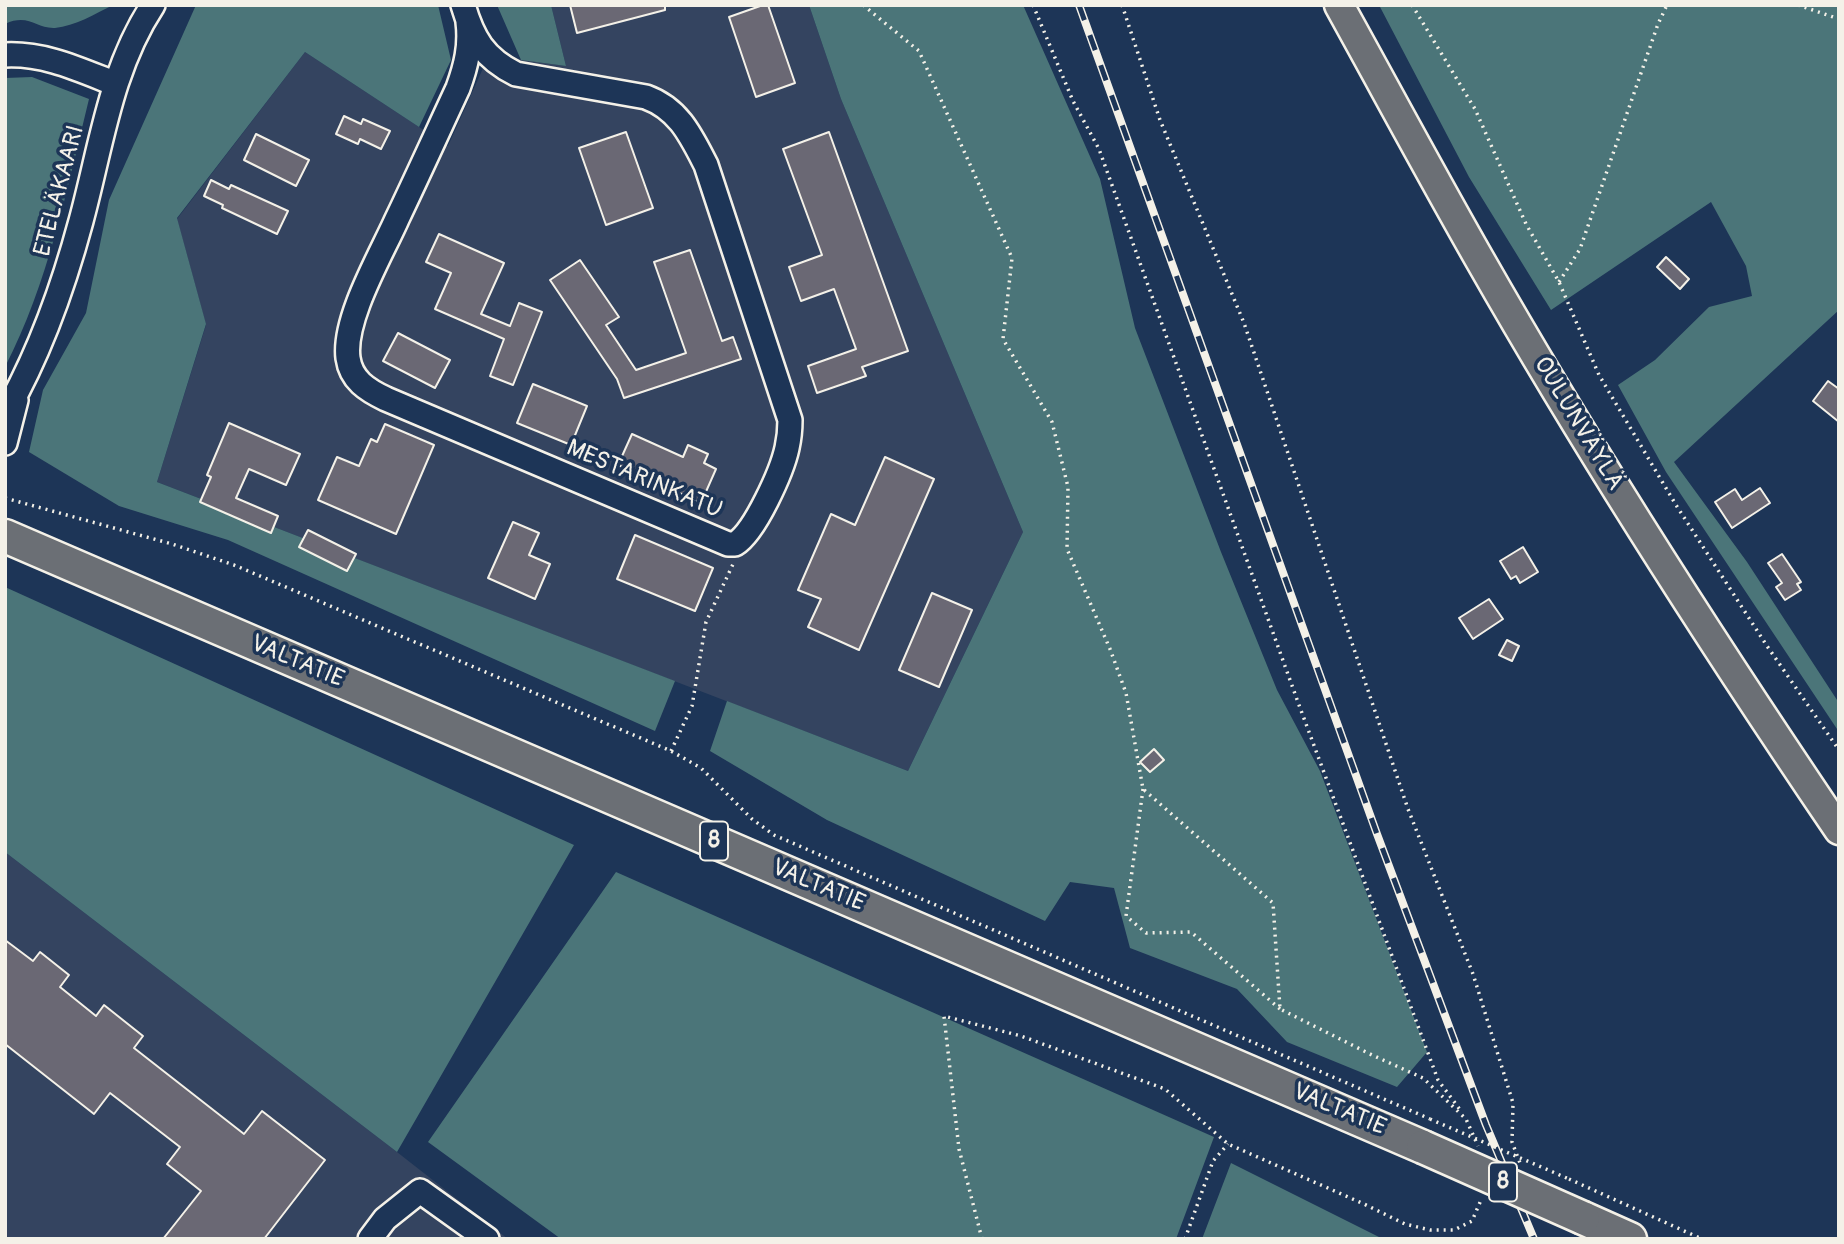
<!DOCTYPE html>
<meta charset="utf-8">
<style>
body{margin:0}
#map{position:relative;width:1844px;height:1244px;overflow:hidden;background:#1d3557;font-family:Pangolin,sans-serif}
canvas{display:block}
.frame{position:absolute;inset:0;border:7px solid #f4f1e8;pointer-events:none}
</style>
<div id="map">
<canvas width="1844" height="1244"></canvas>
<div class="frame"></div>
</div>
<script>
const g = document.querySelector('canvas').getContext('2d');
g.lineJoin = 'round';
function fill(path, color) {
  g.fillStyle = color;
  g.fill(path, 'evenodd');
}
function strokePath(path, color, width, dash) {
  g.strokeStyle = color;
  g.lineWidth = width;
  g.lineCap = dash ? 'butt' : 'round';
  g.setLineDash(dash || []);
  g.stroke(path);
}
function write(font, color, halo, rows, align = 'center') {
  g.font = font + ' Pangolin,sans-serif';
  g.lineWidth = 7;
  g.setLineDash([]);
  g.textBaseline = 'middle';
  g.strokeStyle = halo;
  g.fillStyle = color;
  for (const [text, x, y, turn = 0] of rows) {
    g.save();
    g.translate(x, y);
    g.rotate((+turn || 0) * Math.PI / 180);
    g.textAlign = isNaN(turn) ? turn : align;
    if (halo) g.strokeText(text, 0, 0);
    g.fillText(text, 0, 0);
    g.restore();
  }
}
fill(new Path2D(`
 M551 5H809L841 99 1023 532 908 771 157 482 206 325 177 219 305 52 448 146 489 55 566 66Z
 M5 852 397 1152 508 1239H5Z`), '#344460');
fill(new Path2D(`
 M5 5H113C95 14 75 26 55 28 36 29 29 13 5 24Z
 M196 5H438L451 60 419 127 305 52 177 218 206 324 157 482 675 681 655 731 228 540 119 506 29 452 43 390 86 313 109 200Z
 M497 5H551L566 66 521 60Z
 M809 5H1023L1100 179 1135 328 1221 552 1277 690 1320 771 1427 1052 1397 1087 1287 1042 1237 989 1130 948 1114 888 1070 882 1045 921 827 820 710 751 727 701 908 771 1023 532 841 99Z
 M1379 5H1839V310L1674 462 1747 562 1839 703V732L1666 472 1618 385 1655 360 1709 307 1752 296 1746 266 1711 202 1551 310 1469 177Z
 M32 77 89 99C67 189 48 284 5 367V78Z
 M5 587 574 845 397 1152 5 852Z
 M616 872 1214 1137 1176 1239H561L428 1142Z
 M1231 1163 1383 1239H1202Z`), '#4b7579');
const building = new Path2D(`
 M570 5H665V10L577 33Z
 M763 5H768L795 83 756 97 729 17Z
 M344 116 361 124 363 119 390 131 381 149 360 139 358 144 336 134Z
 M626 132 653 208 606 225 579 148Z
 M829 132 908 351 862 367 866 376 817 393 808 366 856 349 834 289 801 301 789 267 822 255 783 149Z
 M256 134 309 160 296 186 244 160Z
 M211 180 229 189 231 185 288 211 277 234 222 208 223 205 204 196Z
 M439 234 504 263 481 314 510 326 519 303 542 312 513 385 490 376 504 339 435 309 451 273 426 262Z
 M690 250 722 341 733 337 741 359 624 398 617 379 550 280 580 260 619 317 606 325 636 370 686 353 654 262Z
 M1666 257 1689 279 1680 289 1657 267Z
 M398 333 450 360 435 388 383 361Z
 M1828 381 1839 389V422L1813 401Z
 M533 384 587 406 571 445 517 423Z
 M229 423 300 454 286 485 249 469 236 498 278 516 271 533 200 502 211 477 207 475Z
 M385 424 434 445 396 534 318 500 337 457 359 466 371 439 377 442Z
 M632 434 683 457 688 445 708 454 704 463 716 469 701 503 618 465Z
 M885 457 934 479 859 650 808 627 821 599 798 590 831 514 855 525Z
 M1760 488 1770 503 1732 528 1715 502 1735 489 1742 500Z
 M513 522 539 533 529 555 550 564 535 599 488 578Z
 M308 530 356 554 347 571 299 547Z
 M635 535 713 568 695 611 617 579Z
 M1523 547 1538 572 1520 583 1516 576 1511 579 1500 561Z
 M1782 554 1801 582 1797 584 1801 590 1785 600 1776 587 1782 583 1768 563Z
 M932 593 972 610 939 687 899 670Z
 M1489 599 1503 619 1473 639 1459 618Z
 M1507 640 1519 646 1512 661 1499 655Z
 M1154 749 1164 760 1150 772 1140 762Z
 M5 940 33 961 40 952 69 975 60 987 96 1016 104 1005 143 1036 134 1048 244 1134 262 1111 325 1160 264 1239H163L201 1191 167 1164 180 1147 110 1093 94 1114 5 1044Z`);
fill(building, '#6a6874');
strokePath(building, '#f4f1e8', 2);
const minor = new Path2D(`
 M463 5C473 39 484 58 516 74L646 97C679 109 691 136 706 165L790 420C790 429 789 439 787 448 782 471 755 532 735 544H728L386 399C367 390 351 380 348 358 343 319 381 255 397 219 418 175 438 131 458 88 466 66 471 46 468 22
 M5 55C45 53 80 70 116 84
 M5 414C40 353 63 288 81 221 101 148 110 70 153 5
 M5 443 16 400
 M370 1239 385 1219 420 1191 487 1239`);
const major = new Path2D(`
 M1339 5C1386 90 1432 176 1480 260 1591 455 1713 644 1839 830`);
const highway = new Path2D(`
 M5 536 1423 1147
 M1583 1218 1630 1239`);
strokePath(minor, '#f4f1e8', 28);
strokePath(major, '#f4f1e8', 33);
strokePath(highway, '#f4f1e8', 37);
strokePath(new Path2D(`
 M863 5 919 51 1012 258 1003 339 1052 422 1068 487 1067 549 1110 649 1126 693 1143 789 1273 903 1280 1009 1372 1055 1423 1078 1466 1119 1478 1146
 M1033 5 1073 101 1099 149 1299 705 1438 1080 1461 1111
 M1122 5 1160 120 1244 323 1408 809 1473 974 1513 1103 1512 1142 1520 1163
 M1412 5 1475 109 1526 224 1559 282 1599 375 1676 505 1767 646 1839 750
 M1798 5 1839 19
 M1559 282 1580 249 1658 24 1667 5
 M5 498 172 544 234 565 671 751 701 768 752 819 774 835 1430 1119
 M671 751 692 706 706 622 734 562
 M1143 789 1126 916 1146 933 1191 932 1280 1009
 M1569 1179 1702 1239
 M982 1239 959 1149 944 1016 1021 1036 1165 1089 1228 1144 1364 1204 1405 1224 1430 1230H1454L1472 1221 1481 1200
 M1185 1239 1213 1161 1228 1144`), '#f4f1e8', 3.5, [2, 5]);
strokePath(minor, '#1d3557', 23);
strokePath(major, '#6b6f75', 28);
strokePath(highway, '#6b6f75', 32);
const rail = new Path2D(`
 M1079 5 1377 834 1486 1125 1534 1239`);
strokePath(rail, '#f4f1e8', 8);
strokePath(rail, '#1d3557', 5, [16]);
const highwayBridge = new Path2D(`
 M1423 1147 1583 1218`);
strokePath(highwayBridge, '#f4f1e8', 37, []);
strokePath(new Path2D(`
 M1430 1119 1569 1179`), '#f4f1e8', 3.5, [2, 5]);
strokePath(highwayBridge, '#6b6f75', 32);
for (const [x, y, w] of [
 [714,841,28],
 [1503,1182,28]
]) {
  const box = new Path2D();
  box.roundRect(x - w / 2, y - 19.5, w, 39, 5);
  g.fillStyle = '#1d3557';
  g.fill(box);
  strokePath(box, '#f4f1e8', 2);
}
write('bold 23px', '#f4f1e8', null, [
 ["8",714,841],
 ["8",1503,1182]
]);
write('24px', '#f4f1e8', '#1d3557', [
 ["ETELÄKAARI",60,191,-75],
 ["OULUNVÄYLÄ",1578,424,59],
 ["MESTARINKATU",644,480,23],
 ["VALTATIE",297,662,23],
 ["VALTATIE",818,886,23],
 ["VALTATIE",1339,1110,23]
]);
</script>
